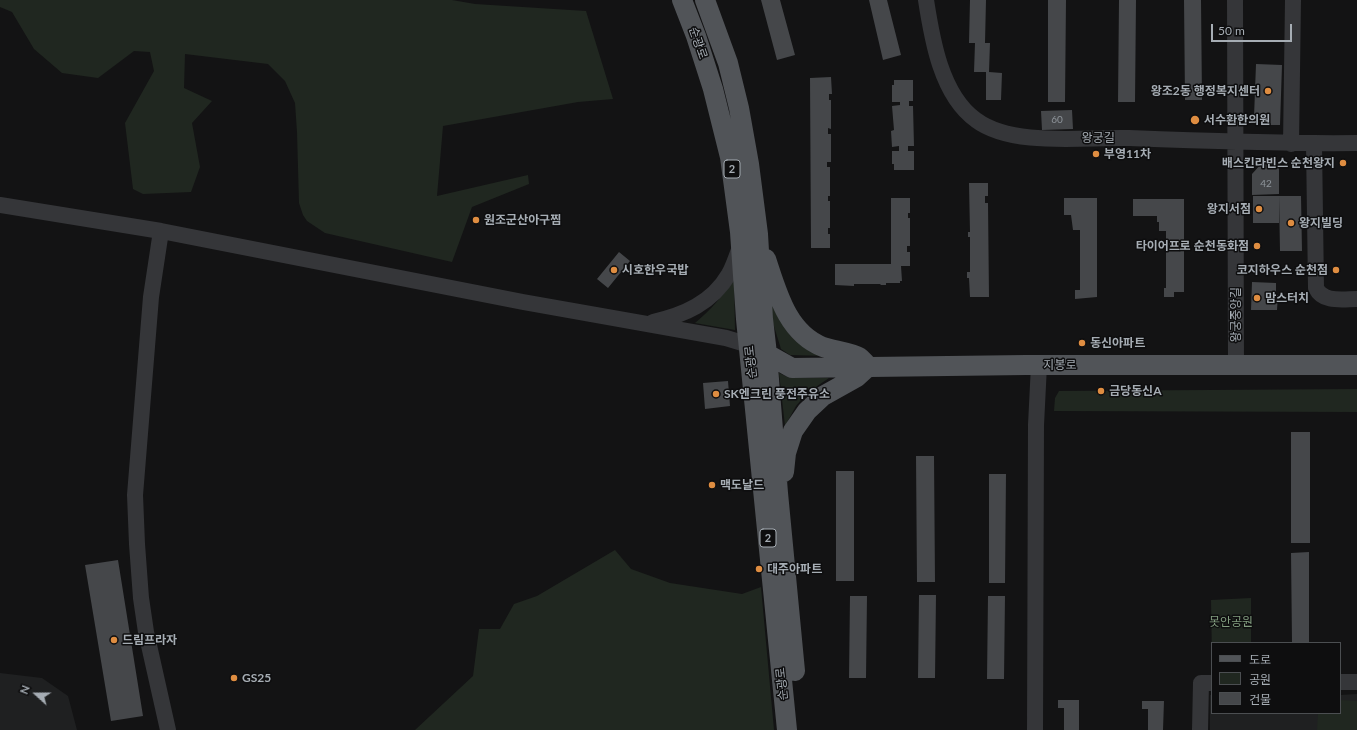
<!DOCTYPE html>
<meta charset="utf-8">
<style>
body{margin:0}
#map{position:relative;width:1357px;height:730px;overflow:hidden;background:#131314;font-family:Lato,"Noto Sans KR",sans-serif}
canvas{display:block}
.legend{position:absolute;left:1211px;top:642px;width:130px;height:72px;box-sizing:border-box;background:#0e0e0f;border:1px solid #4b4e51;margin:0;padding:5px 7px;list-style:none;font-size:12px;color:#a6adb4}
.legend li{display:flex;align-items:center;gap:8px;height:20px}
.legend b{width:20px;border:1px solid #4b4e51}
.north{position:absolute;left:16px;top:674px;width:40px;height:40px;-webkit-text-stroke:3px #0e0e0f;paint-order:stroke;rotate:291deg;font-size:11px;font-weight:700;line-height:16px;text-align:center;color:#a6adb4}
.north::after{content:'';display:block;margin:auto;width:14px;height:18px;background:#a6adb4;clip-path:polygon(50% 0,100% 100%,50% 72%,0 100%)}
.scale{position:absolute;left:1211px;top:24px;width:81px;height:18px;box-sizing:border-box;border:2px solid #a6adb4;border-top:0;padding-left:5px;font-size:12px;line-height:14px;white-space:nowrap;color:#a6adb4;-webkit-text-stroke:3px #0e0e0f;paint-order:stroke}
</style>
<div id="map">
<canvas width="1357" height="730"></canvas>
<ul class="legend">
<li><b style="height:5px;background:#515458"></b>도로</li>
<li><b style="height:11px;background:#202720"></b>공원</li>
<li><b style="height:11px;background:#45474a"></b>건물</li>
</ul>
<div class="north">N</div>
<div class="scale">50 m</div>
</div>
<script>
const g = document.querySelector('canvas').getContext('2d');
g.lineJoin = 'round';
function fill(path, color) {
  g.fillStyle = color;
  g.fill(path, 'evenodd');
}
function strokePath(path, color, width, dash) {
  g.strokeStyle = color;
  g.lineWidth = width;
  g.lineCap = dash ? 'butt' : 'round';
  g.setLineDash(dash || []);
  g.stroke(path);
}
function write(font, color, halo, rows, align = 'center') {
  g.font = font + ' Lato,"Noto Sans KR",sans-serif';
  g.lineWidth = 3;
  g.setLineDash([]);
  g.textBaseline = 'middle';
  g.strokeStyle = halo;
  g.fillStyle = color;
  for (const [text, x, y, turn = 0] of rows) {
    g.save();
    g.translate(x, y);
    g.rotate((+turn || 0) * Math.PI / 180);
    g.textAlign = isNaN(turn) ? turn : align;
    if (halo) g.strokeText(text, 0, 0);
    g.fillText(text, 0, 0);
    g.restore();
  }
}
fill(new Path2D(`
 M0 673 42 678 68 696 77 730H0Z
 M1357 694V730H1210V695H1212V713H1340V695Z`), '#1f2021');
fill(new Path2D(`
 M0 0H452L475 4 586 11 613 99 578 102 443 126 437 196 528 175 529 184 472 207 452 262 325 233 307 221 303 215 299 203 297 132 295 103 285 81 268 64 185 54 184 88 212 101 192 123 200 167 191 192 143 194 133 189 125 123 154 71 150 52 134 51 98 78 62 73 34 49 12 12 0 7Z
 M734 280 735 330 695 323C711 310 722 296 734 280Z
 M771 300 780 320 791 336 828 356 790 355 781 349 773 323Z
 M779 373 790 378H829L807 393 796 406 785 426Z
 M1357 389V412L1054 411 1055 398 1059 391Z
 M615 550 631 569 670 583 742 594 761 587 774 730H415L473 676 479 629H500L514 604 537 596Z
 M1251 598V643H1212V660L1211 600Z
 M1340 700 1357 701V730H1317L1318 713H1340Z`), '#202720');
fill(new Path2D(`
 M761 0H780L795 55 777 60Z
 M869 0H887L901 55 883 60Z
 M970 0H986L985 43H990L989 72 1002 73 1001 100H986V72H974L975 43H969Z
 M1048 0H1066L1065 102H1048Z
 M1119 0H1136L1135 102H1118Z
 M1184 0H1201L1202 100H1185Z
 M1256 64 1282 65 1280 125H1260V117H1254Z
 M831 77 832 94H829V100H831V129L828 128V134H831V162H827V167H830V196H828V201H830V228H828V234H830V248H811L810 78Z
 M894 80H913V101H909V106H913L914 146H908V151H914V170H894V164H892V151H899V146L892 147 891 131 894 130 892 106 900 105V102H892V85H894Z
 M1072 110 1073 129 1042 130 1041 111Z
 M1261 164H1279V194L1252 195V174Z
 M969 183H988V196H985V203H988L989 297H970L969 278H967V272H970V237H968V232H970Z
 M1253 196H1279V223H1253Z
 M1279 196H1301L1302 251H1280Z
 M891 198H910V213H908V218H910V246H907V252H910V266H901L902 281H900V283H886V285H880L881 284H854V286L835 285V264H891Z
 M1064 198H1097V297L1075 299V290H1080V230H1073L1071 215H1064Z
 M1133 199H1184V292H1174V297H1164V288H1166V231H1159V222H1157V216H1133Z
 M619 252 630 261 608 288 597 279Z
 M1252 282 1276 283V295H1278L1277 310H1251Z
 M728 381 730 406 705 409 703 383Z
 M1291 432H1310V543H1291Z
 M916 456H934L935 582H917Z
 M836 471H854V581H836Z
 M989 474H1006L1005 583H989Z
 M1309 552V643H1292L1291 553Z
 M118 560 143 716 111 721 85 565Z
 M919 595H936L935 678H918Z
 M850 596H867L866 678H849Z
 M988 596H1005L1004 679H987Z
 M1058 700H1079V730H1064V708H1058Z
 M1142 701H1164L1163 730H1148V709H1142Z`), '#45474a');
strokePath(new Path2D(`
 M926 0C932 39 941 95 976 120 1012 147 1083 137 1127 138 1204 141 1280 144 1357 143
 M1235 0 1236 365
 M1291 144 1293 0
 M1314 144 1316 288C1323 303 1343 299 1357 299
 M0 205 161 231 523 302 726 338 749 345 759 349
 M161 231 151 297 135 495 137 544 141 598 146 632 168 730
 M653 322C684 315 712 303 729 274 734 265 737 254 741 245
 M1340 682H1357
 M1035 730 1036 425 1039 365
 M1200 730 1201 683H1212`), '#353639', 16);
strokePath(new Path2D(`
 M682 0 696 36 713 89 730 157 740 232 746 319 787 730
 M705 0 728 63 739 108 749 164 758 234 763 319 767 354 778 493 795 671
 M766 259C777 292 787 333 823 347 832 350 853 353 859 357 862 359 864 362 866 364
 M767 354 792 368 1026 365H1357
 M784 472 786 453 793 431 807 411 823 396 857 377 869 366`), '#515458', 20);
for (const [x, y, r, color] of [
 [1268,91,4,"#df8d41"],
 [1195,120,5,"#df8d41"],
 [1096,154,4,"#df8d41"],
 [1343,163,4,"#df8d41"],
 [1259,209,4,"#df8d41"],
 [476,220,4,"#df8d41"],
 [1291,223,4,"#df8d41"],
 [1257,246,4,"#df8d41"],
 [614,270,4,"#df8d41"],
 [1336,270,4,"#df8d41"],
 [1257,298,4,"#df8d41"],
 [1082,343,4,"#df8d41"],
 [1101,391,4,"#df8d41"],
 [716,394,4,"#df8d41"],
 [712,485,4,"#df8d41"],
 [759,569,4,"#df8d41"],
 [114,640,4,"#df8d41"],
 [234,678,4,"#df8d41"]
]) {
  const dot = new Path2D();
  dot.arc(x, y, r, 0, 2 * Math.PI);
  g.fillStyle = color;
  g.fill(dot);
  strokePath(dot, '#0e0e0f', 1.5);
}
write('10px', '#8e949a', null, [
 ["60",1057,120],
 ["42",1266,184]
]);
for (const [x, y, w] of [
 [732,169,16],
 [768,538,16]
]) {
  const box = new Path2D();
  box.roundRect(x - w / 2, y - 9, w, 18, 3);
  g.fillStyle = '#0e0e0f';
  g.fill(box);
  strokePath(box, '#a6adb4', 1);
}
write('bold 11px', '#a6adb4', null, [
 ["2",732,169],
 ["2",768,538]
]);
write('12px', '#a6adb4', '#0e0e0f', [
 ["순광로",698,43,71],
 ["왕궁길",1098,138],
 ["왕궁중앙길",1236,315,-90],
 ["순광로",751,362,-96],
 ["지봉로",1060,365],
 ["순광로",782,684,-96]
]);
write('bold 12px', '#a6adb4', '#0e0e0f', [
 ["왕조2동 행정복지센터",1260,91,"right"],
 ["서수환한의원",1204,120],
 ["부영11차",1104,154],
 ["배스킨라빈스 순천왕지",1335,163,"right"],
 ["왕지서점",1251,209,"right"],
 ["원조군산아구찜",484,220],
 ["왕지빌딩",1299,223],
 ["타이어프로 순천동화점",1249,246,"right"],
 ["시호한우국밥",622,270],
 ["코지하우스 순천점",1328,270,"right"],
 ["맘스터치",1265,298],
 ["동신아파트",1090,343],
 ["금당동신A",1109,391],
 ["SK엔크린 풍전주유소",724,394],
 ["맥도날드",720,485],
 ["대주아파트",767,569],
 ["드림프라자",122,640],
 ["GS25",242,678]
], 'left');
write('12px', '#829d7f', '#0e0e0f', [
 ["못안공원",1231,622]
]);
</script>
